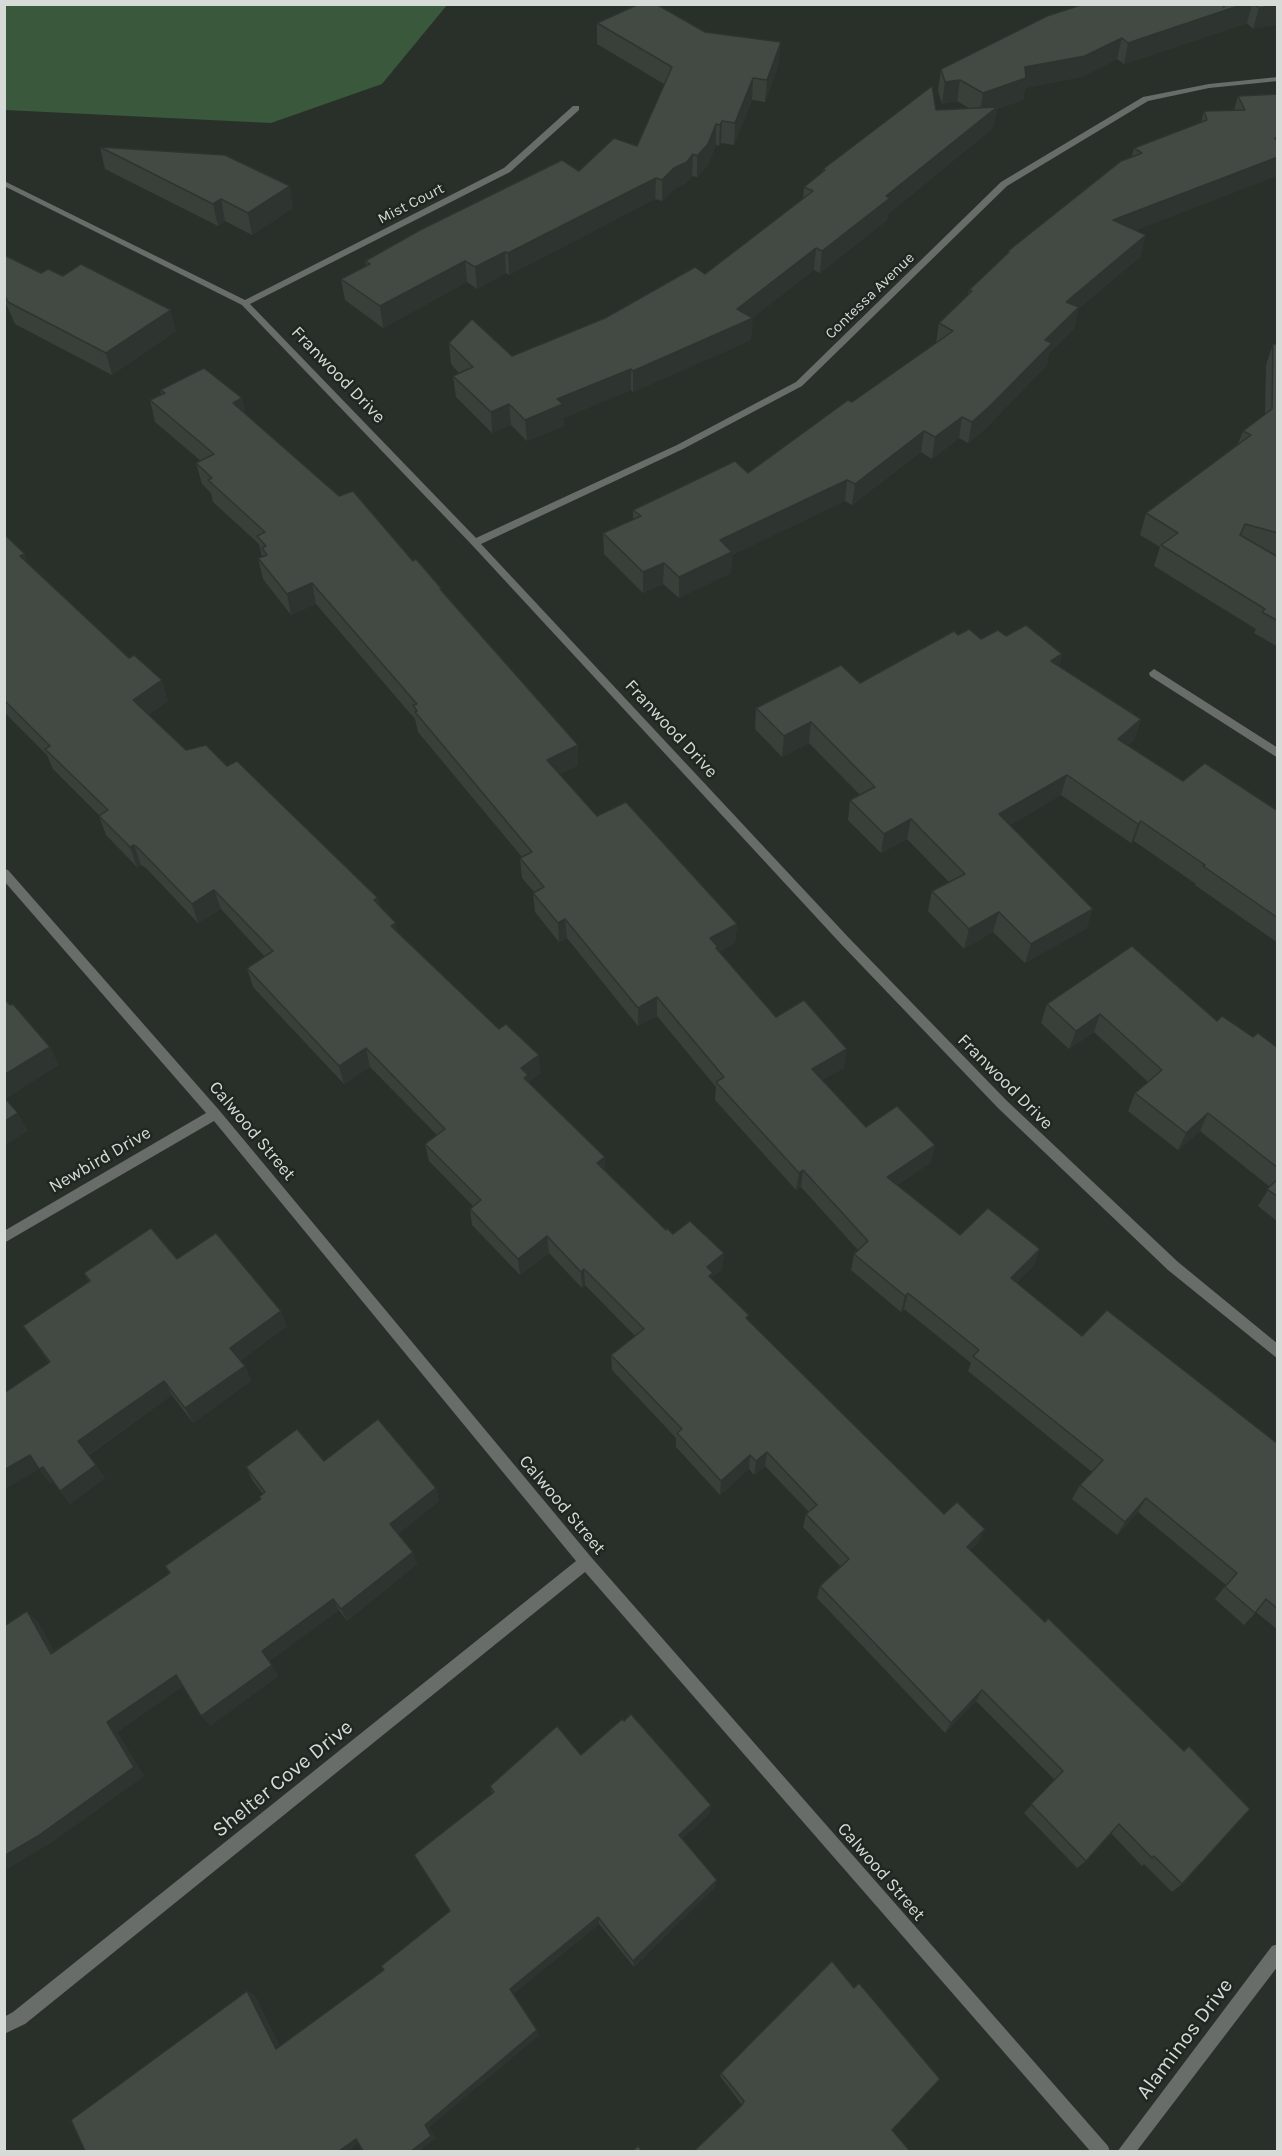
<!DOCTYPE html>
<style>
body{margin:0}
#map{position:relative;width:1282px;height:2156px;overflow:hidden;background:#29302a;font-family:Karla,sans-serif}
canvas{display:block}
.frame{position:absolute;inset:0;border:6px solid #d7dbd7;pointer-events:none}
</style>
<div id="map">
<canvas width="1282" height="2156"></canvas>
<div class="frame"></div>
</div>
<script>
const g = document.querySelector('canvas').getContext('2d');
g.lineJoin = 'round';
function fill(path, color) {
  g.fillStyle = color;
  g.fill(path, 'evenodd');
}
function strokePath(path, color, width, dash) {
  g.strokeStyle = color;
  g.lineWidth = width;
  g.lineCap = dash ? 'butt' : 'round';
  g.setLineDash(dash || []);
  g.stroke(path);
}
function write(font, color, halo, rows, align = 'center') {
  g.font = font + ' Karla,sans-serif';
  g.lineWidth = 5;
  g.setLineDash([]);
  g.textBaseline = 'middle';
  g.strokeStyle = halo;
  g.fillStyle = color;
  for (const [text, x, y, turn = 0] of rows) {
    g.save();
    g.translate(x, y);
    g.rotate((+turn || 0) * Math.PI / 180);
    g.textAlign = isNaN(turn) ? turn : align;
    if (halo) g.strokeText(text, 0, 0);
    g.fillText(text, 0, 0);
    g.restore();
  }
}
fill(new Path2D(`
 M4 5 5 4 447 5 382 84 271 123 5 110Z`), '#39583c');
fill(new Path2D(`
 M1278 77V81L1209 88 1148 101 1007 186 802 386 683 449 481 544 849 938 1006 1100 1178 1262 1278 1344V1359L1168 1270 998 1108 841 944 472 545 242 305 4 186V181L245 300 504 168 573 106H579V110L510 172 250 304 476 538 677 445 796 382 1001 182 1143 97 1209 84Z
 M1154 669 1278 748V758L1150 676 1149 673Z
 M4 869 8 870 219 1110 591 1557 1108 2146 1110 2152H1091L585 1572 25 2024 4 2034V2017L13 2012 576 1561 214 1121 4 1243V1231L206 1113 4 881Z
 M1278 1944V1966L1136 2152H1117L1272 1946Z`), '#696d69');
fill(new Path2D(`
 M1084 4H1278L1253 29 1247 23 1124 64 1117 59 1081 77 1025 88 1023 100 997 109 993 128 888 214 887 220 820 273 814 270 752 318 751 340 633 392 631 390 563 418 564 426 527 441 511 425 492 433 456 397 453 376 459 373 451 364 449 343 512 356 605 318 705 274 803 199 804 187 822 173 823 169 936 110 969 108 957 101 942 104 938 91 941 69Z
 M597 23 705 32 779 63 765 102 752 100 734 145 721 143 719 146 716 145 708 165 697 177 692 176 686 183 673 190 662 201 655 199 509 275 506 273 477 289 467 282 383 328 345 300 341 279 366 266 365 261 637 146 664 84 597 44Z
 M1278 94V172L1276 176 1136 230 1141 256 1078 309 1074 328 1049 353 1047 365 986 428 968 443 959 438 932 459 921 452 852 505 845 501 732 555 731 573 679 598 663 584 643 593 604 554 603 533 633 519V510L748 473 852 402 936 343 939 323 968 295 969 290 1007 254 1008 251 1132 156 1134 148 1201 123 1204 111 1234 110 1238 96Z
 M100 147 293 208 252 235 225 221 218 226 105 169Z
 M4 255 41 273 176 331 112 375 15 324 4 299Z
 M1273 344H1278V647L1254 633 1256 629 1154 566 1160 547 1140 535 1146 513 1238 444 1243 431 1265 414 1266 365Z
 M160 390 242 398 245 414 413 561 442 589V592L578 765 560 774 597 816 737 924 735 943 719 952 776 1017 844 1068 822 1080 866 1127 935 1145 931 1162 897 1185 960 1235 1040 1249 1034 1265 1016 1283 1082 1336 1278 1444V1630L1256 1612 1244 1625 1215 1599 1226 1585 1138 1512 1117 1535 1072 1499 1080 1485 1092 1472 968 1371 971 1363 904 1309 901 1312 851 1270 854 1254 858 1250 801 1187 796 1190 715 1100 716 1087 657 1016 638 1026 567 938 559 942 535 912 533 893 534 892 522 878 520 858 522 857 418 732 415 719 316 604 291 615 263 579 258 558 262 557 259 544 213 502 211 493 202 484 196 463 201 461 155 422 150 400 161 394Z
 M4 534 28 564 168 701 148 715 186 750 227 766 378 898 380 906 398 932 541 1073 528 1082 606 1171 666 1230 673 1234 724 1253 722 1270 712 1277V1279L748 1321 944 1514 979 1542 970 1550 1182 1884 1172 1892 1144 1864 1142 1866 1111 1833 1086 1861 1077 1868 1024 1813 1055 1780 976 1701 945 1733 817 1598 820 1586 841 1567 803 1527 806 1514 809 1512 765 1466 754 1475 749 1469 720 1495 676 1447V1438L612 1370 611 1355 635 1336 585 1285 582 1288 549 1253 520 1275 472 1225 470 1209 473 1206 429 1161 425 1144 437 1135 370 1067 344 1084 253 987 247 968 265 957 221 909 198 923 146 868 141 865 137 867 106 835 99 816V815L53 769 47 755 4 712Z
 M958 635 981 639 1006 636 1062 654 1059 666 1141 719 1134 740 1128 745 1183 781 1278 811V943L1195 885 1196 884 1134 841 1131 843 1061 795 1010 825 1087 928 1025 963 993 932 964 949 928 911 932 891 949 882 907 839 881 853 848 820 850 800 860 795 809 743 782 757 755 729 756 708 860 683Z
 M1047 1004 1217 1021 1278 1048V1222L1258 1206 1270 1187 1200 1131 1178 1150 1128 1111 1135 1093 1148 1082 1094 1032 1069 1049 1041 1023Z
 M177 1259 287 1326 240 1361 245 1366 251 1381 193 1423 172 1395 89 1455 105 1478 70 1504 53 1481 50 1483 39 1469 49 1363 23 1326 89 1282 84 1273Z
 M324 1461 436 1488 439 1501 398 1534 417 1564 347 1621 339 1610 269 1661 278 1676 210 1726 183 1686 117 1732 144 1776 49 1844 38 1622 54 1651 170 1573 260 1500 259 1497 263 1494 253 1481 246 1467Z
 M581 1755 711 1805 709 1814 682 1839 715 1887 634 1967 599 1924 513 1994 539 2035 429 2127 436 2139 359 2144 85 2151 247 1991 255 1996 280 2046 384 1970 450 1912 414 1855 492 1794 490 1786Z
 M721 2073 892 2130 741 2107 742 2105 720 2076Z`), '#39403a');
fill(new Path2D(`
 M1244 4H1252L1247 23 1124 64 1128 43Z
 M1278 5V25L1253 29 1259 8Z
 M1122 38 1117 59 1081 77 1025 88 1023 100 997 109 993 128 888 214 887 220 820 273 822 251 980 114 983 93 1025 67Z
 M781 42 779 63 765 102 767 80Z
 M753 78 752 100 734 145 735 123Z
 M960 80 957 101 942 104 945 82Z
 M722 121 721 143 719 146 720 125Z
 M716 124V145L708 165 697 177V156Z
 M693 154 692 176 686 183 673 190 662 201V180L674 168Z
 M1278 157V172L1276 176 1108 241 1113 220Z
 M656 178 655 199 509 275 508 253Z
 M290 186 293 208 252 235 248 213Z
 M221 199 225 221 218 226 213 204Z
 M1146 235 1141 256 1078 309 1074 328 1049 353 1047 365 986 428 968 443 972 422 1045 340 1066 302Z
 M816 248 814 270 752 318H753L751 340 633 392V371L737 309Z
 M505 252 506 273 477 289 475 267Z
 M465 261 467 282 383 328 380 306Z
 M171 310 176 331 112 375 106 353Z
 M631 369V390L563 418 564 426 527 441 525 420 557 399Z
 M242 398 247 419 233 403Z
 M509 404 511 425 492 433 491 412Z
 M962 417 959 438 932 459 935 437Z
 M924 431 921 452 852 505 855 484Z
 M847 480 845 501 732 555 731 573 679 598V577L720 540Z
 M25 554 32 575 20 556Z
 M664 563 663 584 643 593V572Z
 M312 583 316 604 291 615 287 594Z
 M1062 654 1056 675 1051 661Z
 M162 680 168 701 140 721 133 700Z
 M1141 719 1134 740 1112 759 1118 739Z
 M811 722 809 743 782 757 784 736Z
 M578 745V765L548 780 547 760Z
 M1067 775 1061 795 994 834 999 814Z
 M911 819 907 839 881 853 884 834Z
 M1141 821 1134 841 1131 843 1138 824Z
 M134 845 141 865 137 867 130 847Z
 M214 890 221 909 198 923 192 904Z
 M378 898 382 917 374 900Z
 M1093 909 1087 928 1025 963 1031 944Z
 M999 912 993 932 964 949 969 929Z
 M565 919 567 938 559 942 558 923Z
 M396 923 399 942 391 926Z
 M737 924 735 943 718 953 710 938Z
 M657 997V1016L638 1026V1008Z
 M1100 1014 1094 1032 1069 1049 1076 1031Z
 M50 1047 59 1065 4 1100V1075Z
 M366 1048 370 1067 344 1084 339 1066Z
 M847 1049 844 1068 810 1087 812 1069Z
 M539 1055 541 1073 528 1082 526 1096 521 1068Z
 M18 1113 28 1131 4 1146V1122Z
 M1208 1113 1200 1131 1178 1150 1186 1133Z
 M935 1145 931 1162 883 1194 887 1177Z
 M605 1157 606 1175 597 1163Z
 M803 1170 801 1187 796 1190 799 1173Z
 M547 1236 549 1253 520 1275 518 1259Z
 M1040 1249 1034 1265 1005 1294 1011 1278Z
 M724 1253 722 1270 712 1277 711 1289 707 1267Z
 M584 1269 585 1285 582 1288 581 1272Z
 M908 1293 904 1309 901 1312 905 1296Z
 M281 1311 287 1326 237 1363 230 1348Z
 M245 1366 251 1381 193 1423 185 1408Z
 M164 1381 172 1395 88 1455 78 1441Z
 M767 1452 765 1466 754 1475 756 1461Z
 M30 1455 43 1467 53 1481 50 1483 39 1469 4 1490V1470Z
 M750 1455 749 1469 720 1495 721 1481Z
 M96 1465 105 1478 70 1504 60 1491Z
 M436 1488 439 1501 395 1537 390 1524Z
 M1146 1498 1138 1512 1117 1535 1125 1522Z
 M985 1529 979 1542 961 1559 967 1547Z
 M413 1552 417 1564 347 1621 341 1609Z
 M333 1599 339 1610 269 1662 262 1651Z
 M27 1611 38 1622 62 1665 51 1654Z
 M272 1665 278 1676 210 1726 201 1716Z
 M176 1675 184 1686 117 1732 144 1776 49 1844 4 1871V1856L107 1722Z
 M982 1690 976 1701 945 1733 951 1723Z
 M711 1805 709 1814 678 1843 679 1835Z
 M717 1880 715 1887 634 1967 633 1961Z
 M598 1917 599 1924 512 1995 510 1989Z
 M247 1991 255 1996 284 2053 276 2049Z
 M537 2030 539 2035 429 2127 436 2139 419 2151H411L425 2125Z
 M356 2139 362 2141 348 2151H339Z`), '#2e342f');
const building = new Path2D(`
 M639 4H656L705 32 781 42 767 80 753 78 735 123 722 121 720 125 716 124 708 144 697 156 693 154 687 162 674 168 662 180 656 178 508 253 505 252 475 267 465 261 380 306 341 279 370 264 365 261 420 230 562 160 579 171 614 138 637 146 672 67 597 23Z
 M1084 4H1221L1224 7V4H1244L1128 43 1122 38 1085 56 1025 67 1026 78 983 93 960 80 945 82 941 69 1047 16Z
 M1255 4H1278V5L1259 8Z
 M932 86 936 110 997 107 886 196 890 198 822 251 816 248 737 309 753 318 633 371 631 369 557 399 563 404 525 420 509 404 491 412 453 376 473 367 449 343 472 319 512 356 605 318 695 267 705 274 813 191 804 187 825 170 823 169Z
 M1278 94V138H1275L1278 143V157L1113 220 1146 235 1066 302 1079 307 1045 340 1052 343 990 406 972 422 962 417 935 437 924 431 855 484 847 480 720 540 732 552 679 577 664 563 643 572 603 533 641 516 633 510 735 461 748 473 848 400 852 402 953 331 939 323 972 291 969 290 1009 252 1008 251 1121 161 1142 153 1134 148 1207 120 1204 111 1245 110 1238 96Z
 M100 147 225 155 290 186 248 213 221 199 213 204Z
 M4 255 41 273 48 269 63 276 81 264 171 310 106 353 8 302 4 294Z
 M1273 344H1278V533L1245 524 1240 535 1278 557V621L1262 612 1265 609 1161 545 1178 533 1146 513 1251 435 1243 431 1272 409Z
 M204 368 242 398 233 403 339 496 353 491 413 561 416 559 442 589H440L578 745 547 760 597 816 626 802 737 924 710 938 718 947 716 948 776 1017 804 1000 847 1049 812 1069 866 1127 897 1106 935 1145 887 1177 960 1235 988 1208 1040 1249 1011 1278 1082 1336 1107 1310 1278 1444V1609L1266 1599 1255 1613 1225 1587 1237 1573 1146 1498 1125 1522 1080 1485 1103 1460 973 1356 979 1350 908 1293 905 1296 854 1254 868 1241 803 1170 799 1173 716 1082 724 1077 657 997 638 1008 565 919 558 923 533 893 544 887 520 858 532 852 415 712 417 711 413 705 417 704 312 583 287 594 258 558 267 555 262 548 266 546 257 536 265 532 208 480 212 478 196 463 214 454 150 400 165 393 160 390Z
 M4 534 25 554 20 556 129 658 134 655 162 680 133 700 186 750 206 745 227 766 237 761 378 898 374 900 396 923 391 926 499 1029 506 1024 539 1055 521 1068 528 1075 524 1078 605 1157 597 1163 666 1230 667 1228 673 1234 690 1221 724 1253 707 1267 713 1273 709 1276 749 1315 746 1318 944 1514 957 1502 985 1529 967 1547 1045 1622 1048 1618 1184 1751 1189 1746 1250 1809 1182 1884 1154 1856 1152 1858 1119 1824 1086 1861 1031 1804 1063 1771 982 1690 951 1723 820 1586 849 1559 806 1514 817 1505 767 1452 756 1461 750 1455 721 1481 677 1433 682 1429 611 1355 644 1329 584 1269 581 1272 547 1236 518 1259 470 1209 481 1200 425 1144 445 1129 366 1048 339 1066 247 968 273 951 214 890 192 904 139 849 134 845 130 847 99 816 108 810 45 749 50 746 4 700Z
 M1026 625 1062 654 1051 661 1141 719 1118 739 1183 781 1205 763 1278 811V918L1203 866 1205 865 1141 821 1138 824 1067 775 999 814 1093 909 1031 944 999 912 969 929 932 891 965 874 911 819 884 834 850 800 875 787 811 722 784 736 756 708 841 665 860 683 954 631 958 635 969 629 981 639 998 630 1006 636Z
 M1132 946 1217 1021 1222 1016 1253 1037 1258 1033 1278 1048V1168L1208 1113 1186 1133 1135 1093 1162 1070 1100 1014 1076 1031 1047 1004Z
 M4 998 10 1005 13 1004 50 1047 4 1075Z
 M4 1097 18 1113 4 1122Z
 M1278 1179V1197L1267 1189Z
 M151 1228 177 1259 216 1233 281 1311 230 1348 245 1366 185 1408 164 1381 78 1441 96 1465 60 1491 43 1467 39 1469 30 1455 4 1470V1393L50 1362 23 1326 90 1281 84 1273Z
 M378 1419 436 1488 390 1524 413 1552 341 1609 333 1599 262 1651 272 1665 201 1716 176 1675 107 1722 134 1767 38 1836 4 1856V1626L27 1611 51 1654 170 1573 165 1566 261 1499 259 1497 265 1492 246 1467 297 1429 324 1461Z
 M631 1714 711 1805 679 1835 717 1880 633 1961 598 1917 510 1989 537 2030 425 2125 431 2136 411 2151H363L356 2139 339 2151H85L71 2120 247 1991 276 2049 384 1970 381 1966 450 1911 414 1855 494 1792 490 1786 557 1726 581 1755 622 1719 624 1721Z
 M832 1961 854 1988 859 1983 940 2079 892 2130 910 2151H694L742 2105 744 2101 721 2073Z
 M638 2146 642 2151H633Z`);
fill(building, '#424a43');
strokePath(building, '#2e342f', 1.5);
write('15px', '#d7dbd7', '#1f2720', [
 ["Mist Court",411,204,-27],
 ["Contessa Avenue",870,296,-44]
]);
write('18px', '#d7dbd7', '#1f2720', [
 ["Franwood Drive",338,375,46],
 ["Franwood Drive",671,729,47],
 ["Franwood Drive",1005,1082,45],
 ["Calwood Street",252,1131,50],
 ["Newbird Drive",100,1160,-30],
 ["Calwood Street",562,1505,50],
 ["Calwood Street",881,1872,49]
]);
write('21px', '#d7dbd7', '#1f2720', [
 ["Shelter Cove Drive",283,1779,-39],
 ["Alaminos Drive",1185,2039,-53]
]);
</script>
